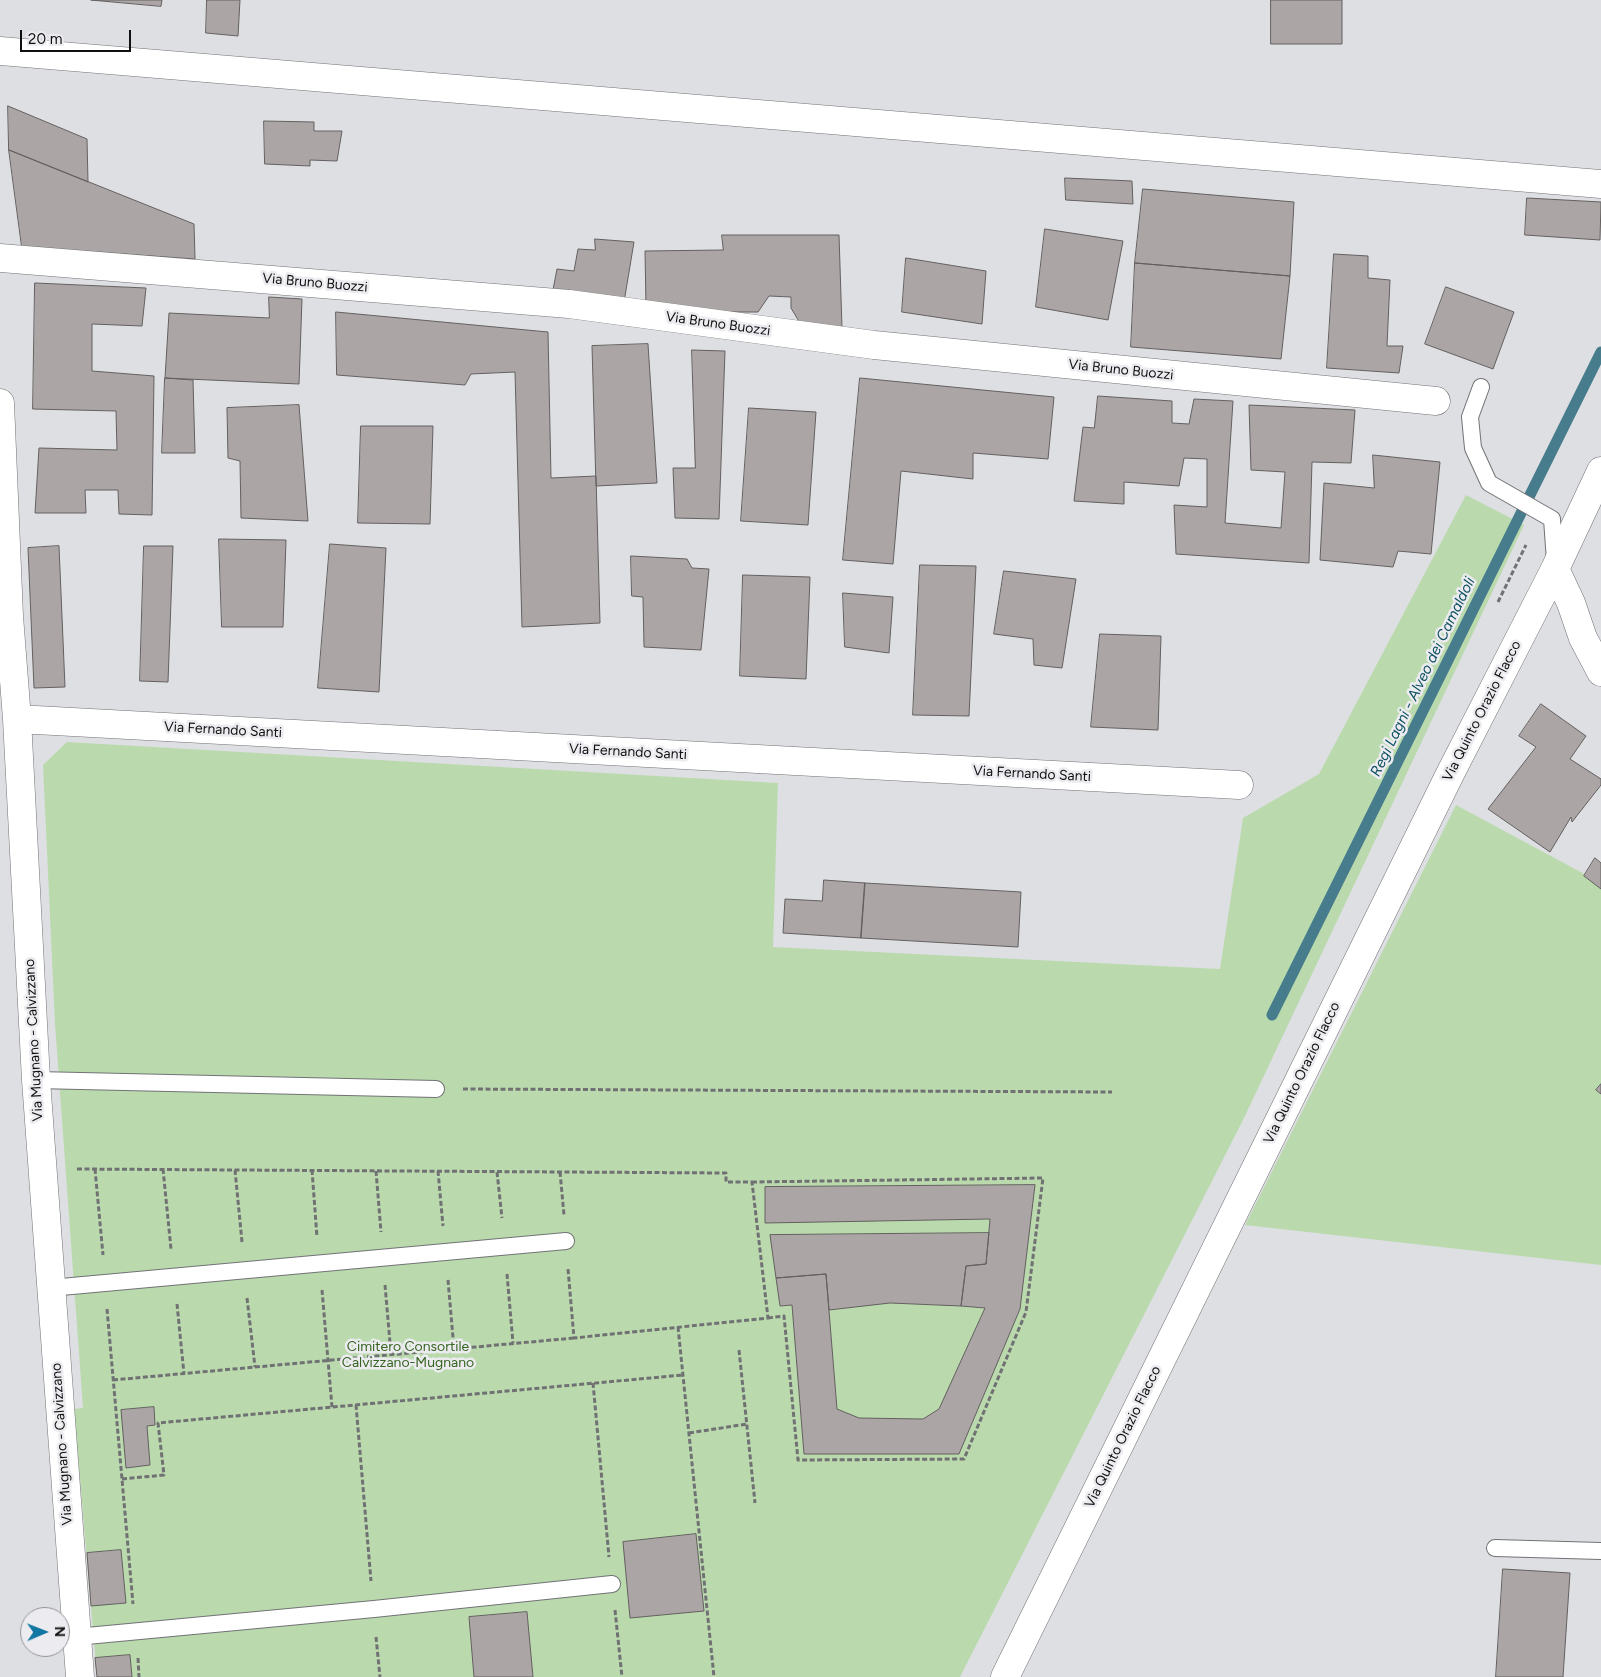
<!DOCTYPE html>
<style>
body{margin:0}
#map{position:relative;width:1601px;height:1677px;overflow:hidden;background:#dedfe3;font-family:Figtree,sans-serif}
canvas{display:block}
.north{position:absolute;left:20px;top:1607px;width:50px;height:50px;box-sizing:border-box;background:#ececf0;border:1px solid #949497;border-radius:50%;rotate:89deg;font-size:14px;font-weight:700;line-height:20px;text-align:center;color:#101011}
.north::after{content:'';display:block;margin:auto;width:18px;height:22px;background:#1276a2;clip-path:polygon(50% 0,100% 100%,50% 72%,0 100%)}
.scale{position:absolute;left:20px;top:30px;width:111px;height:22px;box-sizing:border-box;border:2px solid #101011;border-top:0;padding-left:6px;font-size:15px;line-height:18px;white-space:nowrap;color:#101011;-webkit-text-stroke:4px #ececf0;paint-order:stroke}
</style>
<div id="map">
<canvas width="1601" height="1677"></canvas>
<div class="north">N</div>
<div class="scale">20 m</div>
</div>
<script>
const g = document.querySelector('canvas').getContext('2d');
g.lineJoin = 'round';
function fill(path, color) {
  g.fillStyle = color;
  g.fill(path, 'evenodd');
}
function strokePath(path, color, width, dash) {
  g.strokeStyle = color;
  g.lineWidth = width;
  g.lineCap = dash ? 'butt' : 'round';
  g.setLineDash(dash || []);
  g.stroke(path);
}
function write(font, color, halo, rows, align = 'center') {
  g.font = font + ' Figtree,sans-serif';
  g.lineWidth = 5;
  g.setLineDash([]);
  g.textBaseline = 'middle';
  g.strokeStyle = halo;
  g.fillStyle = color;
  for (const [text, x, y, turn = 0] of rows) {
    g.save();
    g.translate(x, y);
    g.rotate((+turn || 0) * Math.PI / 180);
    g.textAlign = isNaN(turn) ? turn : align;
    if (halo) g.strokeText(text, 0, 0);
    g.fillText(text, 0, 0);
    g.restore();
  }
}
fill(new Path2D(`
 M1466 495 1524 525 1244 1118 960 1677H97L74 1409 83 1408 55 1024 43 765 67 742 778 783 773 947 1220 969 1243 818 1319 774Z
 M1456 805 1601 883V1265L1245 1225Z`), '#badaae');
strokePath(new Path2D(`
 M1272 1015 1601 352`), '#477c8c', 11);
const building = new Path2D(`
 M91 0H162L161 6Z
 M207 0H240L238 36 206 33Z
 M1271 0H1342V44H1271Z
 M8 106 87 139 88 182 9 150Z
 M264 121 314 122V131H342L337 161 310 160V166L265 164Z
 M9 150 194 224 195 259 22 247Z
 M1065 178 1132 181 1133 204 1066 200Z
 M1143 189 1294 202 1290 276 1135 263Z
 M1527 198 1601 202 1600 240 1525 235Z
 M1045 229 1123 241 1108 320 1036 307Z
 M722 235H839L842 328H803L791 308V297L769 296 758 312H736L646 307 645 251 723 250Z
 M595 239 634 242 624 302 552 295 557 269 574 271 578 249 595 250Z
 M1334 254 1368 256V278L1390 280 1387 346H1403L1399 373 1327 368Z
 M906 258 986 271 982 324 902 312Z
 M1135 263 1290 276 1281 359 1131 347Z
 M35 283 146 288 142 326 92 324V371L154 376 152 515 119 514 118 490H85L86 513H35L39 448 117 450 116 411 33 409Z
 M1446 287 1514 312 1493 369 1425 344Z
 M269 297 302 299 299 384 165 378 169 313 269 318Z
 M336 312 548 332 551 478 596 476 600 623 522 627 515 372 471 374 465 385 337 375Z
 M648 344 657 483 596 486 592 346Z
 M692 350 725 351 719 519 675 518 673 468H695Z
 M165 378 193 380 195 453H162Z
 M860 378 1054 397 1048 459 973 453V479L901 471 893 564 843 560Z
 M1098 396 1172 401V423L1189 424 1194 399 1233 401 1225 523 1281 528 1285 472 1251 470 1249 405 1355 410 1351 463 1312 462 1309 563 1176 554 1174 505 1207 507V459L1184 458 1179 486 1124 482V504L1074 501 1083 427 1094 428Z
 M299 405 308 521 241 518 240 461 228 458 227 408Z
 M749 408 816 412 808 525 741 521Z
 M361 426H433L430 524 358 523Z
 M1373 455 1440 462 1431 554 1398 551 1393 567 1320 560 1324 483 1374 488Z
 M219 539 286 540 283 627H222Z
 M330 544 386 548 379 692 318 688Z
 M59 546 65 687 34 688 28 548Z
 M144 546H173L168 682 140 681Z
 M631 556 687 559 692 568 709 569 701 650 644 647 643 597 632 596Z
 M920 565 976 566 969 716 913 715Z
 M1004 571 1076 579 1062 668 1034 665 1033 639 994 634Z
 M743 575 810 577 806 679 740 676Z
 M843 593 893 597 889 653 845 647Z
 M1100 634 1161 636 1158 730 1091 727Z
 M1541 704 1586 736 1570 759 1601 779V785L1572 822 1571 817 1550 852 1488 809 1536 747 1519 736Z
 M1595 858 1601 863V889L1584 876Z
 M824 880 865 883 861 938 783 933 785 899 822 901Z
 M865 883 1021 892 1018 947 861 938Z
 M1601 1084V1094L1596 1090Z
 M1035 1185 1020 1309 959 1454H804L792 1305 780 1306 776 1278 826 1274 837 1409 859 1418 923 1419 939 1409 985 1308 961 1306 966 1266 986 1264 990 1219 765 1223V1187Z
 M989 1233 986 1264 966 1266 961 1306 890 1303 829 1310 826 1274 776 1278 770 1235Z
 M154 1407 155 1425 147 1426 150 1465 126 1468 121 1410Z
 M696 1534 704 1611 630 1618 623 1542Z
 M121 1550 126 1603 91 1606 87 1553Z
 M1503 1569 1570 1573 1563 1677H1496Z
 M527 1612 533 1677H474L469 1617Z
 M130 1655 132 1677H97L95 1658Z`);
fill(building, '#aba6a5');
strokePath(building, '#646060', 1);
const lane = new Path2D(`
 M1481 387 1470 417 1473 448 1489 483 1552 519 1555 561
 M36 1080 436 1089
 M50 1288 566 1241
 M1495 1548 1601 1551
 M76 1637 374 1609 612 1584`);
const street = new Path2D(`
 M0 51 1601 184
 M0 258 569 304 874 345 1436 401
 M0 403 9 616 17 719 36 1080 80 1677
 M1555 569 1571 603 1583 638 1601 672
 M17 719 1239 785
 M1005 1677 1450 774 1555 569 1601 471`);
strokePath(lane, '#717275', 18);
strokePath(street, '#717275', 29);
strokePath(new Path2D(`
 M1498 602 1526 545
 M463 1089 1112 1092
 M77 1169 726 1173V1182H752L768 1318 574 1338 568 1269
 M95 1169 103 1255
 M163 1169 171 1249
 M235 1170 242 1242
 M312 1170 317 1237
 M376 1171 381 1232
 M438 1171 443 1226
 M497 1172 502 1218
 M560 1172 564 1215
 M752 1182 1043 1178 1026 1312 964 1459 798 1460 784 1316 768 1318
 M507 1274 513 1343
 M448 1280 454 1349
 M385 1285 391 1354
 M322 1290 332 1407
 M247 1298 255 1367
 M177 1304 184 1374
 M107 1309 133 1604
 M678 1327 714 1677
 M739 1350 755 1503
 M113 1380 574 1338
 M593 1383 609 1557
 M356 1405 371 1581
 M689 1433 747 1424
 M122 1479 164 1475 158 1423 683 1375
 M615 1610 622 1677
 M376 1637 380 1677
 M138 1658 139 1677`), '#707173', 3, [5, 2.5]);
strokePath(lane, '#fff', 16);
strokePath(street, '#fff', 28);
write('14px', '#101011', '#ececf0', [
 ["Via Bruno Buozzi",315,283,5],
 ["Via Bruno Buozzi",718,324,8],
 ["Via Bruno Buozzi",1121,370,6],
 ["Via Quinto Orazio Flacco",1482,711,-63],
 ["Via Fernando Santi",223,730,3],
 ["Via Fernando Santi",628,752,3],
 ["Via Fernando Santi",1032,774,3],
 ["Via Mugnano - Calvizzano",34,1040,-93],
 ["Via Quinto Orazio Flacco",1302,1073,-64],
 ["Via Quinto Orazio Flacco",1123,1437,-64],
 ["Via Mugnano - Calvizzano",62,1444,-94]
]);
write('14px', '#366420', '#ececf0', [
 ["Cimitero Consortile",408,1347],
 ["Calvizzano-Mugnano",408,1363]
]);
write('italic 15px', '#0f5161', '#ececf0', [
 ["Regi Lagni - Alveo dei Camaldoli",1423,677,-64]
]);
</script>
